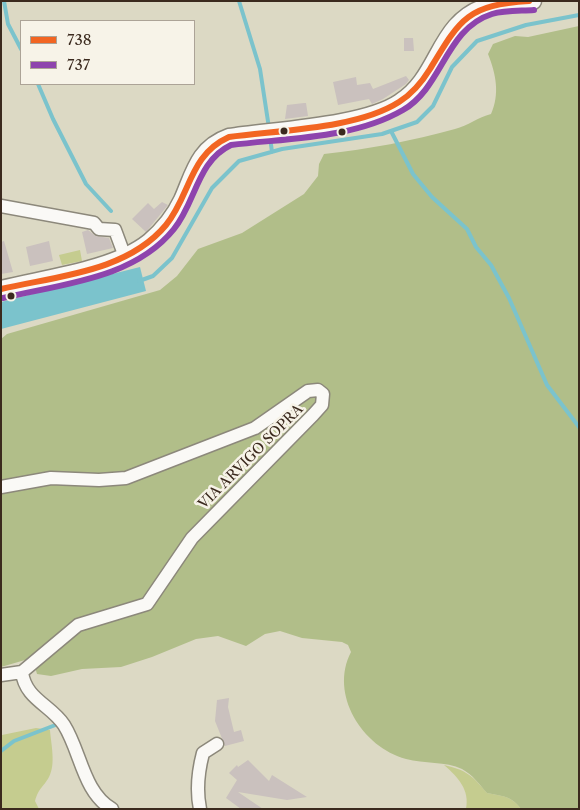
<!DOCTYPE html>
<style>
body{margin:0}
#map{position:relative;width:580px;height:810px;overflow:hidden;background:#dcd9c4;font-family:"Libre Caslon Text",serif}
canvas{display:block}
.frame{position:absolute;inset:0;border:2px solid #3b2a1e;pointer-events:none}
.legend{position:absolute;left:20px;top:20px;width:175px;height:65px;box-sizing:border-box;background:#f7f3e8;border:1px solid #aca397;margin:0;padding:6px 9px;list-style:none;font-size:15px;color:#3b2a1e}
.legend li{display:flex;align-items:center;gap:10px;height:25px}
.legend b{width:25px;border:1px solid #aca397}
</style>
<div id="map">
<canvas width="580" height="810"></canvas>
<div class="frame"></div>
<ul class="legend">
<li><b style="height:6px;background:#f26522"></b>738</li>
<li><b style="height:6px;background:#8e44ad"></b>737</li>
</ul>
</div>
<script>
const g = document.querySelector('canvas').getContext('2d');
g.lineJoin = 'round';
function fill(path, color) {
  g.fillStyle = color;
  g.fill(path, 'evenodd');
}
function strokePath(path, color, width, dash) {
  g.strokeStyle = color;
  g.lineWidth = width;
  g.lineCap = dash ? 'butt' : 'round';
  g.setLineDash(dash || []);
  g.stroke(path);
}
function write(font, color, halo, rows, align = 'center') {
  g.font = font + ' "Libre Caslon Text",serif';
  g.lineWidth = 5;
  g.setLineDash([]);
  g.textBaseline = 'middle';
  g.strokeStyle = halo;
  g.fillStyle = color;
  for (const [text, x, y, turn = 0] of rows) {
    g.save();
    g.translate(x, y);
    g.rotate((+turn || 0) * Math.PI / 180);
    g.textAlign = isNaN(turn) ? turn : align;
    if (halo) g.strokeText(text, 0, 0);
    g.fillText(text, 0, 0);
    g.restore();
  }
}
fill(new Path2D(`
 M80 250 82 261 62 265 59 255Z
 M36 728 50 730C51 744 56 764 49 777 43 788 39 787 35 801L39 809H1L2 735Z
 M444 765C466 770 472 775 487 793 502 796 512 796 521 809H466C470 790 458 777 444 765Z`), '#c5cc8f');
fill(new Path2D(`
 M579 26V809H521C512 796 502 796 487 793 479 784 473 775 462 769 446 761 424 764 406 759 362 747 329 694 351 652L348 645 342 642 302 638 280 631 265 634 246 646 218 636 196 639 152 657 121 667 82 669 51 676 37 674 33 660H25L1 667V339L7 334 160 290 177 276 198 249 242 233 304 194 318 176 319 164 324 154C369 149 412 141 455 129 468 126 478 117 491 114 500 94 496 74 488 54L493 44 515 36 528 37Z`), '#b1be89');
fill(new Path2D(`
 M140 267 146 291 1 329V302Z`), '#7bc3cc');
strokePath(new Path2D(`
 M4 1 8 24 21 49
 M239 1 260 69 269 128
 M38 84 53 119 86 184 111 211
 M391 131 413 174 432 197 467 229 476 247 491 265 509 298 547 385 579 427
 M270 137 272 152
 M139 281 153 276 172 258 212 188 239 161 282 149 382 134 417 122 433 106 452 67 477 41 526 25 579 15
 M1 751 14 741 58 724`), '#7bc3cc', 4);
fill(new Path2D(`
 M404 38H413L414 51H404Z
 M406 76 409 80 406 84 383 99 372 104 369 99 338 105 333 82 356 77 357 85 370 83 373 89Z
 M304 103H306L308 116 285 119 287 105Z
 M162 202 168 205 146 232 132 219 148 203 154 209Z
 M88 230 96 236 109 238 113 248 87 254 82 232Z
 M4 241 13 272 1 274V242Z
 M49 241 53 261 30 266 26 247Z
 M229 698 228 707 234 732 241 730 244 741 225 746 215 721 217 700Z
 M248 760 269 781 272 775 307 797 287 800 238 792 263 809H241L226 798 237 780 229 773 237 765 238 767Z`), '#cac1be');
const minor = new Path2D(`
 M1 206 94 223 99 229 115 230 125 257
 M1 487 51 478 99 480 126 478 255 428 308 391 318 390 323 394 322 405 313 415 192 538 147 604 78 625 22 672
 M22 672C25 699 51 705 64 725 81 752 83 792 112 809
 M1 675 22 672
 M200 809C196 790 198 772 203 753L217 744`);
const major = new Path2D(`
 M1 289C45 278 114 270 149 242 162 231 174 217 182 200 194 173 198 148 229 137 274 130 365 126 400 102 441 76 437 21 488 6 502 2 518 2 533 1`);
strokePath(minor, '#8c887b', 15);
strokePath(major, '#8c887b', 19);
strokePath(minor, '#faf9f6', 12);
strokePath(major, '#faf9f6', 16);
strokePath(new Path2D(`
 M1 289C57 276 127 272 166 225 191 194 189 155 229 137 279 130 357 129 399 102 412 94 422 82 430 69 460 19 467 5 529 1`), '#f26522', 6);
strokePath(new Path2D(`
 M3 298C61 284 134 279 174 229 196 202 197 161 231 145 287 138 353 139 403 110 443 87 445 29 492 14 505 10 520 11 534 10`), '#8e44ad', 6);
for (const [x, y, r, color] of [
 [284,131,4.5,"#3b2a1e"],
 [342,132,4.5,"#3b2a1e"],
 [11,296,4.5,"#3b2a1e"]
]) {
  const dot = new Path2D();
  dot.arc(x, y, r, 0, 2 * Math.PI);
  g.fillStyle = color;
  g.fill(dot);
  strokePath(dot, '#f7f3e8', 2);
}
write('14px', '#3b2a1e', '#f7f3e8', [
 ["VIA ARVIGO SOPRA",251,457,-45]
]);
</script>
